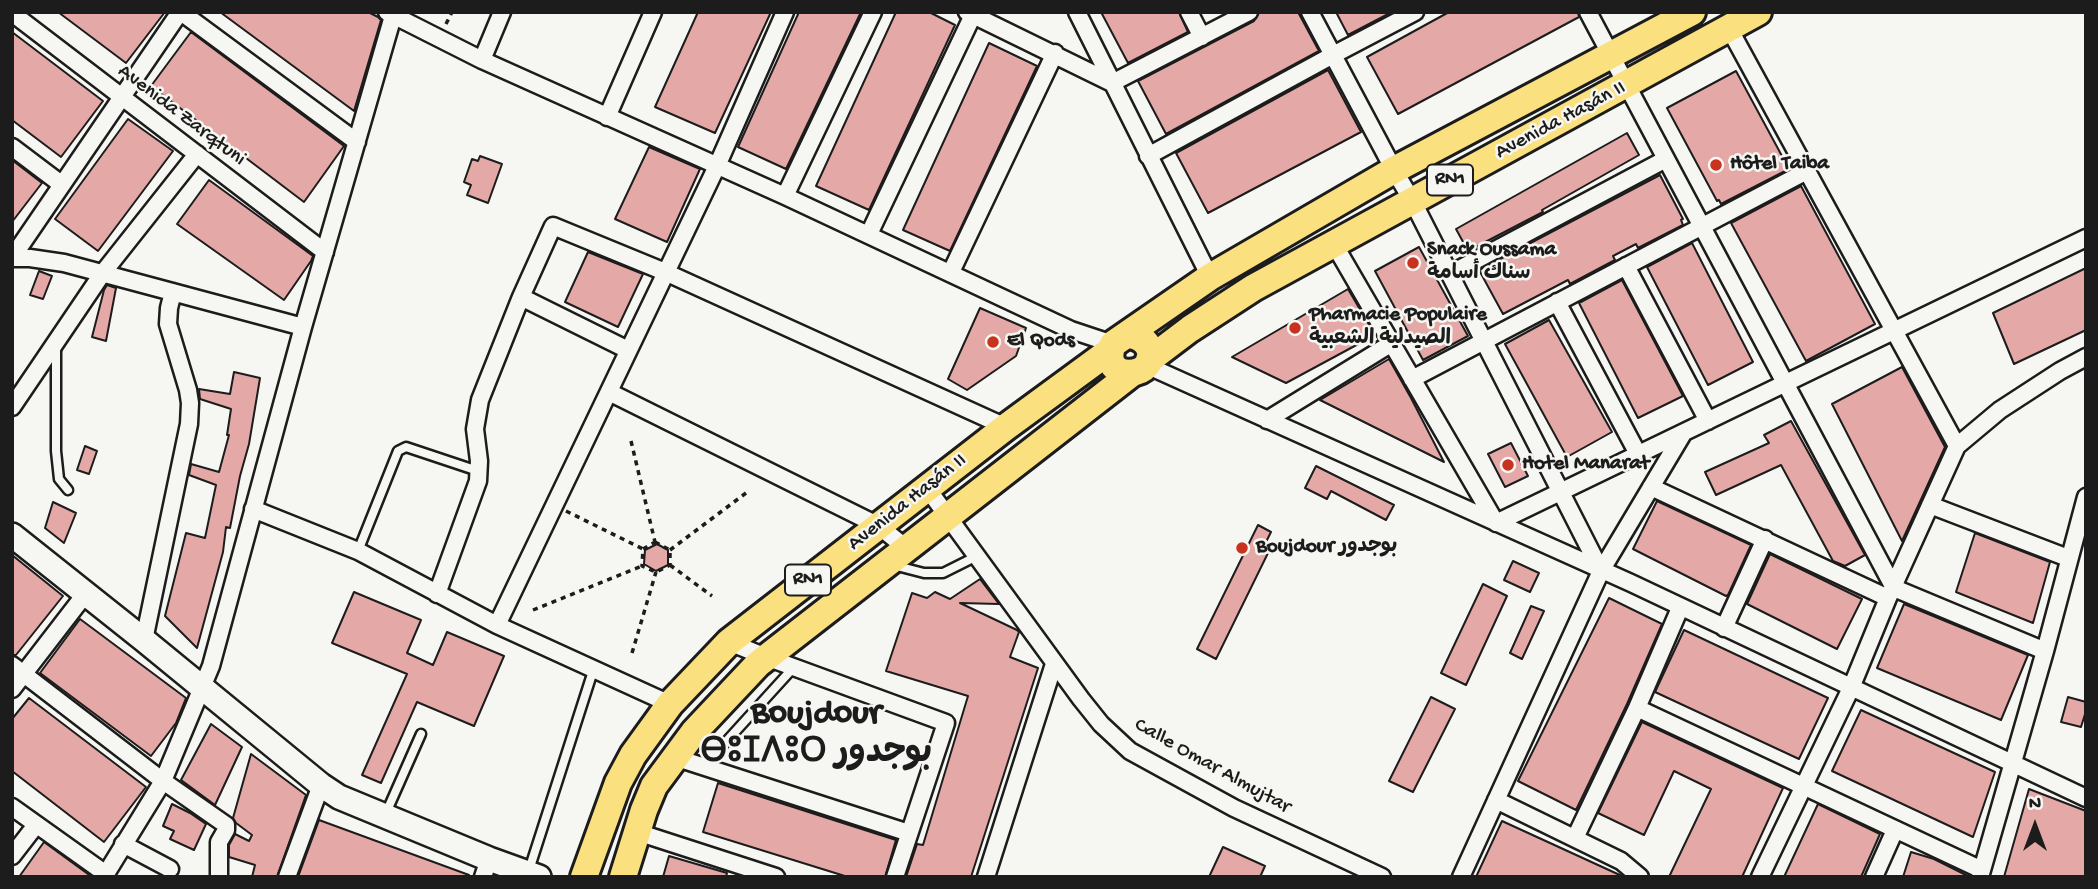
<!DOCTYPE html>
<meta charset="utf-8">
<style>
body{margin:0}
#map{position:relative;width:2098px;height:889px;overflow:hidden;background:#f6f6f2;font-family:"Gochi Hand",sans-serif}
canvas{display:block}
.frame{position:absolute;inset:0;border:14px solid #1c1c1c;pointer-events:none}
.north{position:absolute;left:2000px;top:791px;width:70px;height:70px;-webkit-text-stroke:5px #f6f6f2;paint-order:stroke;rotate:0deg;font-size:19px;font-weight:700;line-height:28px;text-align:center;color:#1c1c1c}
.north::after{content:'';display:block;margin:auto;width:24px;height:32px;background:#1c1c1c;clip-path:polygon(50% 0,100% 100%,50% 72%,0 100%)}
</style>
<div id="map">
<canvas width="2098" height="889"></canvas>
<div class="frame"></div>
<div class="north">N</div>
</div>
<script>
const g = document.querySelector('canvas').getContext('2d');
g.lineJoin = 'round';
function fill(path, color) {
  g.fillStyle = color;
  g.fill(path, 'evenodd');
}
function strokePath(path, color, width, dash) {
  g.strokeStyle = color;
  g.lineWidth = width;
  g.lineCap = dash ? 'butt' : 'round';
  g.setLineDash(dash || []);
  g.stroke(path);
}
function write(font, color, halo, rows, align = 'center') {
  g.font = font + ' "Gochi Hand","Playpen Sans Arabic","Noto Sans Tifinagh",sans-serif';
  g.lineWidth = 5;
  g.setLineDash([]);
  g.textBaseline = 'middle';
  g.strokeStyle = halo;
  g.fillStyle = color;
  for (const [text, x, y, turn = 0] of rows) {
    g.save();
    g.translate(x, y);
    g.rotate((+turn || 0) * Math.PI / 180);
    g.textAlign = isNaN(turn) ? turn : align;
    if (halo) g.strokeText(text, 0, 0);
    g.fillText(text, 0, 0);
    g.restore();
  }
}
const building = new Path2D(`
 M58 12H165L126 63Z
 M220 12H368L378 17 381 20 354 111Z
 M698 12H771L715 133 655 107Z
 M799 12H861L786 169 738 147Z
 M896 12H929L955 25 869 210 816 186Z
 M1101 12H1179L1188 32 1128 63Z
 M1259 12H1298L1319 51 1166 134 1138 81 1254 21Z
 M1336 12H1392L1348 35Z
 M1449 12H1578L1579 17 1398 114 1367 57Z
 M12 32 103 101 61 157 12 120Z
 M191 32 344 146 304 202 151 86Z
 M989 43 1037 66 950 251 903 230Z
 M1328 70 1361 132 1208 213 1176 153Z
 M1736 71 1789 169 1721 204 1719 200 1717 201 1667 108Z
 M128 119 173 151 98 251 55 219Z
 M1627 133 1639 155 1542 210 1543 212 1468 251 1456 229Z
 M649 147 700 169 667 242 615 219Z
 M480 156 502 164 488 203 467 195 471 185 464 182 472 159 478 161Z
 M12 160 42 183 12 222Z
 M1660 175 1683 219 1681 220 1683 225 1638 248 1636 244 1613 256 1615 260 1570 284 1568 280 1503 314 1479 270Z
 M209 180 313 256 311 261 284 300 177 224Z
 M1801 186 1875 324 1806 361 1731 223Z
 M1692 243 1753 362 1708 385 1647 267Z
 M1419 247 1468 336 1423 360 1375 271Z
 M588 252 643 274 618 327 565 302Z
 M2086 268V330L2014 364 1993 313Z
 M39 271 52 276 43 299 30 295Z
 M1622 280 1683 396 1638 418 1579 303Z
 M107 285 116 288 106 341 92 337 104 290Z
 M1348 289 1375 335 1286 383 1232 357Z
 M980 308 1026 328 1016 356 967 390 948 379Z
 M1549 320 1612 432 1567 457 1505 344Z
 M1389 359 1411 398 1444 462 1320 400Z
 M1902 367 1945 447 1902 541 1832 404Z
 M234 372 260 378 249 444 240 476 230 528 226 527 223 552 197 648 165 616 186 533 205 538 216 485 189 475 191 464 219 472 229 435H227L231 409 200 399 199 389 230 394Z
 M1791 421 1865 555 1845 566 1833 561 1781 465 1716 495 1705 472 1769 443 1764 435Z
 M1511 443 1528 476 1505 487 1488 454Z
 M85 446 97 451 89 474 77 470Z
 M1316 466 1394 505 1386 520 1331 491 1327 499 1305 488Z
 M1657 501 1751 545 1728 595 1726 596 1633 549Z
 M53 502 76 513 64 543 45 528Z
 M1258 525 1271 532 1263 548 1269 551 1216 659 1197 649Z
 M1975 533 2050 562 2033 623 1956 592Z
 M657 544 668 550V565L656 571 644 564 645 550Z
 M1770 554 1862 599 1837 649 1747 604Z
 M12 555 63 596 16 655H12Z
 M1513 561 1539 573 1530 592 1504 580Z
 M980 579 999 604 960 603 1017 630 1019 632 1010 657 1038 668 971 877H906L917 844 923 845 968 696 886 671 912 593 927 598 935 592 950 599Z
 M1483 584 1507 596 1466 685 1441 673Z
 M354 592 421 620 407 653 433 665 447 632 504 656 474 726 417 702 381 783 362 775 407 674 332 643Z
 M1609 598 1662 624 1627 704 1576 810 1518 781Z
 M1904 604 2028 655 2001 720 1877 668Z
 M1531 606 1544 611 1522 659 1510 653Z
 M80 619 186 698 176 723 151 756 40 673Z
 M1684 630 1828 698 1799 759 1655 692Z
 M1431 697 1455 709 1413 792 1389 781Z
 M2068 697 2086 702V711L2081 727 2061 722Z
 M29 698 146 787 104 842 12 771V719Z
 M1861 710 1995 772 1973 837 1832 771Z
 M1642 722 1783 788 1742 877H1669L1711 789 1674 771 1644 835 1598 813Z
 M211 724 242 747 215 805 181 780Z
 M251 754 306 795 277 877H252L255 865 229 857V845L235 834 249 841 252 835 236 823 233 818Z
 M718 783 896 840 885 877H848L703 832Z
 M2029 789 2086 811V877H2004Z
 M172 804 190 813 206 824 194 850 170 839 174 831 163 826Z
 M1818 804 1880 834 1861 877H1784Z
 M319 820 469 875V877H298Z
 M1502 821 1622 876 1623 877H1476Z
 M44 842 92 877H19Z
 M1223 847 1265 866 1260 877H1209Z
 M1911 852 1934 859 1970 877H1903Z
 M669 856 727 873 726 877H663Z`);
fill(building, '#e4a9a6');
strokePath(building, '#1c1c1c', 2);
const lane = new Path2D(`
 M56 345V451L59 479 68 490
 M358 551 398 451 406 447 478 471
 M893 565 924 573H943L977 556
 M724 744 794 667
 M386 813 421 734
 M529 870 593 671`);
const street = new Path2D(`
 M181 12 357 142
 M387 12 482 60 785 196 1071 330 1113 344
 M967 12 1112 83
 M1077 12 1210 277
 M1189 12 1202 37
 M1310 12 1394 170 1413 202 1601 571
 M1588 12 1894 588 2045 651
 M12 13 325 252
 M1730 30 1957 446
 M482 60 502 12
 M1112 83 1249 12
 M607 117 653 12
 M12 147 61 184
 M1148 156 1333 55 1415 12
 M785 196 873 12
 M869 234 973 15 977 12
 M1334 244 1496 523 2086 238
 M12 258H30L64 263 303 327
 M12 258 180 12
 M1626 266 1708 421
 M951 272 1055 53
 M1450 274 1666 159
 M521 297 628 350
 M1557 302 1638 454
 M1146 365 1631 583 2086 798
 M1412 379 1807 171
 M609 392 879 526 906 548
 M12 407 102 274 197 154
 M1267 420 1392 343
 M1651 487 1888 598
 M927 488 1081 699 1101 724 1130 751 1234 808 1382 877
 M1930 505 2068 558
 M253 509 358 551 497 625 670 704
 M437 594 478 481 479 461 475 429 480 400 521 297 553 226 665 272 1006 427
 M497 625 717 166 785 12
 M1724 628 1765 539
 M144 640 189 424 190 403 188 390 168 324 169 308 173 292
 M729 642 766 657 946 723 895 877
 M12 665 163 781 226 825V830L219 842V877
 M12 689 86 593
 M1637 708 1982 870
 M674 757 909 833
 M1496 800 1621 861 1640 877
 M12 807 106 874
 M637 832 776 877
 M1575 838 1637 708 1680 608
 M123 844 170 869
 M12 856 36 825
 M104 877 163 781 211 666 303 327 393 16
 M287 877 321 785
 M483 877 489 859
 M986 877 1054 664
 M1461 877 1601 571 1684 432
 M1760 877 1851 688 1888 598 1957 446 2000 410 2060 371 2086 357
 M1874 877 1895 830
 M1980 877 2045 651 2086 497`);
const secondary = new Path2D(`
 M12 535 144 640 321 785 339 797 489 859 539 877`);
const primary = new Path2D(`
 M1129 335C1137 336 1144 339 1148 346 1163 379 1097 385 1113 344L1210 277 1394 170 1692 12
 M1149 360 1190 329 1253 288 1758 12
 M584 877 618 783 633 755 670 704 729 642 1006 427 1111 350
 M623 877 644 810 654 786 694 732 758 664 1131 374`);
strokePath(lane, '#1c1c1c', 13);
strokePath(street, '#1c1c1c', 21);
strokePath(secondary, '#1c1c1c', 28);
strokePath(primary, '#1c1c1c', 32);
strokePath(new Path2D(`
 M446 24 452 12
 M631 441 655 542
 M566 511 643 549
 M655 542 670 550V565L656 572 642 566 643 549Z
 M670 550 750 490
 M670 565 712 596
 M533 610 642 566
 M632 653 656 572`), '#1c1c1c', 3.5, [5, 5]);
strokePath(lane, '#f6f6f2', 8);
strokePath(street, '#f6f6f2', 16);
strokePath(secondary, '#f6f6f2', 23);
strokePath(primary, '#fbe080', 26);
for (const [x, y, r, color] of [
 [1716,165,7,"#c8321e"],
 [1413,263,7,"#c8321e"],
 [1295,328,7,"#c8321e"],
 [993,342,7,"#c8321e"],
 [1508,465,7,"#c8321e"],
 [1242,548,7,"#c8321e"]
]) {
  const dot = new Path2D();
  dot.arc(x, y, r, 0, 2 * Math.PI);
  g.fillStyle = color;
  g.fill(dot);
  strokePath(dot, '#f6f6f2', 2.5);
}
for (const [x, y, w] of [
 [1450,180,46],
 [808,580,46]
]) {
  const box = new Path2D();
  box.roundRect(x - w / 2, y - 15.5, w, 31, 5);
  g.fillStyle = '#f6f6f2';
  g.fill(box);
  strokePath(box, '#1c1c1c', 2);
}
write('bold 19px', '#1c1c1c', null, [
 ["RN1",1450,180],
 ["RN1",808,580]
]);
write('21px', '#1c1c1c', '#f6f6f2', [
 ["Avenida Zarqtuni",181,116,37],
 ["Avenida Hasán II",1561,121,-28],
 ["Avenida Hasán II",908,503,-38],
 ["Calle Omar Almujtar",1212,767,29]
]);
write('bold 21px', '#1c1c1c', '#f6f6f2', [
 ["Hôtel Taiba",1730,165],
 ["Snack Oussama",1427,251],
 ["سناك أسامة",1427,275],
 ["Pharmacie Populaire",1309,316],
 ["الصيدلية الشعبية",1309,340],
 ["El Qods",1007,342],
 ["Hotel Manarat",1522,465],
 ["Boujdour بوجدور",1256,548]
], 'left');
write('bold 35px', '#1c1c1c', '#f6f6f2', [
 ["Boujdour",816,716],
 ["ⴱⵓⵊⴷⵓⵔ بوجدور",816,756]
]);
</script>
